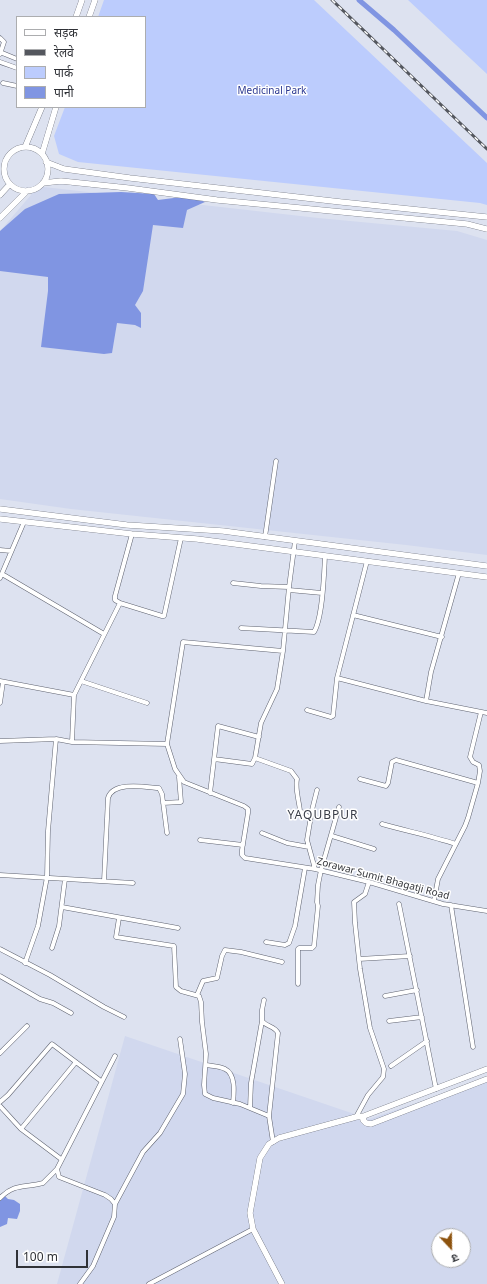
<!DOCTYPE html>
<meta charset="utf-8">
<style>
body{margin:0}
#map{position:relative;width:487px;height:1284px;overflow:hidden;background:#dde2f0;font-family:"Noto Sans","Noto Sans Devanagari",sans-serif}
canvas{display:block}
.legend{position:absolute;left:16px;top:16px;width:130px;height:92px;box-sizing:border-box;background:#fff;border:1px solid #acadaf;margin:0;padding:5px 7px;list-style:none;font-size:12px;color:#303237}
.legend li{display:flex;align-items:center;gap:8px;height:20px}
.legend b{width:20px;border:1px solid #acadaf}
.north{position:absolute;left:431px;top:1228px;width:40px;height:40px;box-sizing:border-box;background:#fff;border:1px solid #acadaf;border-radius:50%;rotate:158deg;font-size:11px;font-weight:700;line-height:16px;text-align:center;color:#303237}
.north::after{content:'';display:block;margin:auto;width:14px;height:18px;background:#8d530e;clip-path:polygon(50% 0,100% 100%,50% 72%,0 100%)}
.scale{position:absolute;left:16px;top:1250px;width:72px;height:18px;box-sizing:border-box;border:2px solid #303237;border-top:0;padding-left:5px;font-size:12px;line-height:14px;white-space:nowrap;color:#303237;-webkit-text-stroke:3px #fff;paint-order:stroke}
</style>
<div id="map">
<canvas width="487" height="1284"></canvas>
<ul class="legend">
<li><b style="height:5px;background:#fff"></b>सड़क</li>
<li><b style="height:5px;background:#54575e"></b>रेलवे</li>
<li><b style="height:11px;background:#bcccfd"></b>पार्क</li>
<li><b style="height:11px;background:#8095e2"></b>पानी</li>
</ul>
<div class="north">उ</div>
<div class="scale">100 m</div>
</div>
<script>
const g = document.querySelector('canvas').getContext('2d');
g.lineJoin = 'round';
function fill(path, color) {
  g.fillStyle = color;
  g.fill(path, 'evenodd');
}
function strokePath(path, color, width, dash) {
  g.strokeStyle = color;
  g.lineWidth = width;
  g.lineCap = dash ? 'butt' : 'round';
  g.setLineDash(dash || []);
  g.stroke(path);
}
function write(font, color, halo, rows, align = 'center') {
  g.font = font + ' "Noto Sans",sans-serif';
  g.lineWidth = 3;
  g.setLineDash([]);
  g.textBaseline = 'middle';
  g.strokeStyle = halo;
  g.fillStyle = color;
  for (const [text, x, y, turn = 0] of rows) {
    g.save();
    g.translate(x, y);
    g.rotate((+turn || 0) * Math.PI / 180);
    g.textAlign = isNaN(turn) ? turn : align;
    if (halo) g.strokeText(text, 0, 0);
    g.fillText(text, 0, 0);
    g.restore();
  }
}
fill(new Path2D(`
 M35 186 318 218 457 231 487 240V555L406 545 71 509 0 499V231L31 195Z
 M125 1036 369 1119 487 1079V1284H57ZM439 1236H463V1260H439Z`), '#d1d8ee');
fill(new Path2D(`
 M104 0H314L487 163V205L480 203 78 162 59 154 54 136 65 107H145V17H98Z
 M408 0H487V74Z`), '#bcccfd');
fill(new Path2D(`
 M121 192 154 194 158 200 189 196 205 202 187 210 183 228 153 225 143 291 135 305 141 313V328L135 325 117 323 112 353 104 354 41 347 48 291V277L0 271V231L25 209 59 194Z
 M5 1196 8 1199 14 1200 20 1204V1211L17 1219 8 1218 7 1224 0 1227V1201Z`), '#8095e2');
strokePath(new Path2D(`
 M359 0 394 30 487 118`), '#8095e2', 5);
const street = new Path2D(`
 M0 38 4 42 0 54
 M0 52 17 59
 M0 62 17 68
 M3 83 17 86
 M132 534 115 596V600L120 603 81 681 147 703
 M265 537 276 461
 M295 541 289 587 283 651 277 689 261 723 255 758 291 771 297 779C295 790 299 800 300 811L310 818
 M0 550 11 551
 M2 574 104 634
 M0 578 24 522
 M233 583 261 586 289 587
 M289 590 322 593
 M120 603 162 616H164L181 538
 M353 615 442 637
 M241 628 314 632C323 617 324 574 325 556
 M283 651 183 642 167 744 175 769 184 782 244 806 248 809V813L242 850V855L245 858 315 869 369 882 443 904 487 911
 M337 678 426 701 487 713
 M0 681 74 695 81 681
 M426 701 431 672 459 573
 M0 703 3 682
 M307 710 331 717 333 716 337 678 367 561
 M0 741 56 739 72 742 167 744
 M72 742 74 695
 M214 759 252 764 255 758
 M360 779 386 786 388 783 392 762 396 760 478 783
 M210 793 218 726 259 737
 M163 803 181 802 179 777
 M382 824C407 831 431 836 456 844
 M262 833 287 843 309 847
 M332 836 374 849
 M200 840 243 845
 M315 869 307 840 312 810 317 790
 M0 875 133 883
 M104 881 108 798C113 781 145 787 159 788L162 794 167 833
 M434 901 438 879 465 826 468 818 478 783 480 771 479 765 473 762 470 757 481 712
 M399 904 436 1089
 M451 905 473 1047
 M62 907 178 928
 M119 918 116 937 174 946 176 987 181 991 199 996 201 1002 202 1022 206 1054 204 1085 205 1094 213 1098 240 1104 269 1116
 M266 942 285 945 289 943 295 926 305 868
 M52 948 59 926 65 879
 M0 949 50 975 104 1007 124 1017
 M359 959 410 956
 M25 963 38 926 47 877 48 831 56 739
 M0 976 40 999 53 1003 71 1013
 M298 984V949L299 948H312L314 946 318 906 317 902 318 885 321 870 339 807
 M197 995 203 981 217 978 222 956 225 950 241 952 282 962
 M385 996 417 990
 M264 1000 262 1010V1021C267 1027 275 1026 278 1033L269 1116 273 1142
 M389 1021 422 1017
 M0 1053 27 1026
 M115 1056 57 1169 59 1177 105 1195 111 1199 115 1204
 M206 1065C212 1066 220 1066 225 1069 236 1074 234 1093 233 1103
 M391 1066 427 1041
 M0 1102 8 1095 52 1044 101 1081
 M0 1106 21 1129 61 1159
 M250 1108 251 1083 262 1021
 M356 1117 368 1095 383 1077 384 1069 370 1028 360 969 355 923 354 902 365 894 369 882
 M21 1129 76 1062
 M0 1198C15 1183 25 1188 43 1183L57 1169
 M80 1284 93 1266 114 1217 115 1204 143 1152 160 1133 183 1094 185 1074 180 1039
 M149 1284 253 1229`);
const secondary = new Path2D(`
 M76 17 82 0
 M89 17 95 0
 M25 147 42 107
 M4 169a22 22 0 1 1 44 0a22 22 0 1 1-44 0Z
 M42 154 56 107
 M46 162 64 169 130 178 341 202 487 217
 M43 183 61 181 128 188 217 200 467 224 487 229
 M0 195 10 184
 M0 218 27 191
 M0 509 127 525 223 531 487 566
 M0 519 132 534 197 539 487 577
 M487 1069 369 1114 364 1116 363 1120 366 1123 371 1124 487 1079
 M282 1284 253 1229 250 1213 260 1158 269 1144 279 1138 356 1117 364 1116`);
strokePath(street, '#5f6370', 5);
strokePath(secondary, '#5f6370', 6);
strokePath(street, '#fff', 4);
strokePath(secondary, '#fff', 5.5);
const rail = new Path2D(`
 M332 0 487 149`);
strokePath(rail, '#54575e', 3);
strokePath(rail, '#fff', 1.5, [4.5]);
write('10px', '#2b3891', '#fff', [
 ["Medicinal Park",272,91]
]);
write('10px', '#303237', '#fff', [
 ["Zorawar Sumit Bhagatji Road",383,879,15]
]);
g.letterSpacing = '1px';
write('12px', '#383c47', '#fff', [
 ["YAQUBPUR",323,816]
]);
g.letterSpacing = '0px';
</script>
